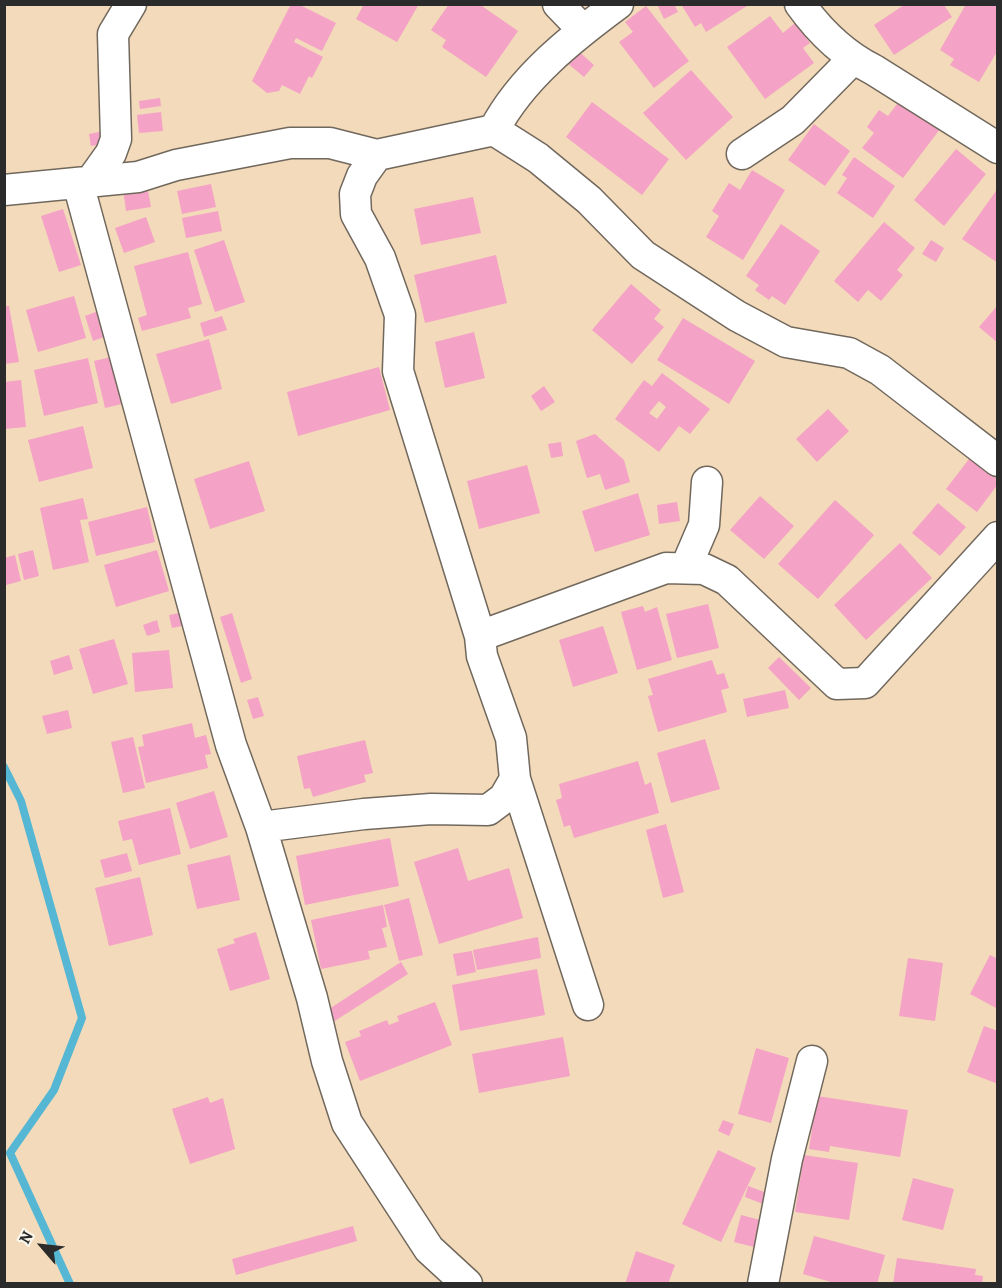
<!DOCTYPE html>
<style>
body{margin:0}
#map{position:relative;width:1002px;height:1288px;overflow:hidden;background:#f3daba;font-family:Alegreya,serif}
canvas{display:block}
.frame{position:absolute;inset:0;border:6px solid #2b2b2b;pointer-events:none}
.north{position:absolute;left:12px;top:1216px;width:60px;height:60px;-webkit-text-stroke:4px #fbf7ec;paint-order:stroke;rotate:298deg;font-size:16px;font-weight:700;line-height:24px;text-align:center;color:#2b2b2b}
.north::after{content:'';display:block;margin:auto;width:21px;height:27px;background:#2b2b2b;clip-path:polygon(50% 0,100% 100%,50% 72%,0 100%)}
</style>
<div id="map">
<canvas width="1002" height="1288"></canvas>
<div class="frame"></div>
<div class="north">N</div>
</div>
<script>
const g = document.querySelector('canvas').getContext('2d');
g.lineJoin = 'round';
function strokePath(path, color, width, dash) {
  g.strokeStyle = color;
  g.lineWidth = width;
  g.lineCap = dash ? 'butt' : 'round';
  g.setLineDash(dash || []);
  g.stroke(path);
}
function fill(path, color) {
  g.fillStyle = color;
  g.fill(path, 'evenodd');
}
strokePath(new Path2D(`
 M4 767 21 801 82 1018 54 1090 10 1153 70 1284`), '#55b7d3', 8);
fill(new Path2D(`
 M291 4H298L336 23 322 51 296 38 294 42 323 57 312 78 309 76 300 94 282 85 279 91 267 93 252 81Z
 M364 4H419L397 42 356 19Z
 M449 4H479L518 31 486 77 442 47 446 40 431 30Z
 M657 4H674L678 12 664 19Z
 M681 4H746L747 6 706 32 701 23 695 27Z
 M966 4H998V50L979 82 950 65 954 59 940 50Z
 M904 5H944L952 17 894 55 874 25Z
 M646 6 689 61 654 88 619 42 633 32 625 22Z
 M770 16 783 33 795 23 810 43 803 48 814 63 765 99 727 47Z
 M577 50 594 65 584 77 566 62Z
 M691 70 733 117 686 160 643 113Z
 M160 98 161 106 140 109 139 101Z
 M900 100 940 129 903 178 862 148 874 133 867 127 879 110 888 116Z
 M592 102 669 159 642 195 566 137Z
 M161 112 163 131 139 133 137 115Z
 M814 124 850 151 825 186 788 160Z
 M109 130 111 143 91 146 89 134Z
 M956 149 986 174 944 226 914 200Z
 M854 157 895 186 873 218 837 193 847 178 842 175Z
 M752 170 785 190 743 260 706 237 719 216 712 211 729 183 740 190Z
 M211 184 216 207 182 214 177 191Z
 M147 185 151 207 126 211 123 189Z
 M998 188V263L962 239Z
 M473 197 481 233 421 245 414 209Z
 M63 209 81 265 59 272 41 216Z
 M218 211 222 231 186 238 182 218Z
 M146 217 155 242 124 253 115 228Z
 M884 222 915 248 897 270 903 275 881 301 868 290 858 302 834 281Z
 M781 224 820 251 785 305 772 296 769 300 755 290 759 285 746 276Z
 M224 240 245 302 215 312 194 250Z
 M931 240 944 248 936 262 922 254Z
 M188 252 202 304 188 308 191 318 142 331 138 318 147 315 134 266Z
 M496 255 507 303 425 323 414 275Z
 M631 284 661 310 654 319 664 327 632 364 592 330Z
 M74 296 86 338 38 352 26 310Z
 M998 305V343L979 327Z
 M4 306H9L19 362 4 364Z
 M101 310 110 335 93 341 85 316Z
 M222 316 227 330 204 337 200 323Z
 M683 318 755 361 729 404 657 360Z
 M474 332 485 378 445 388 435 342Z
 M209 339 222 389 171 404 156 354Z
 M115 356 126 403 105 408 94 361Z
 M88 358 98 403 44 416 34 370Z
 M379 367 390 410 298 436 287 392Z
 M662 373 710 409 690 434 679 426 659 452 615 419 644 380 652 386ZM659 401 666 407 657 419 649 413Z
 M21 380 26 427 4 429V382Z
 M544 386 555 402 541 411 531 396Z
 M828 409 849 431 817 462 796 439Z
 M83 426 93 468 39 482 28 440Z
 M595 434 624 460 630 482 605 490 600 474 587 478 576 441Z
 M561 442 563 456 551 458 548 444Z
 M969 459 998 480V484L977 512 946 489Z
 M249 461 265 511 210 529 194 479Z
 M527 465 540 513 479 529 467 481Z
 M638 493 650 535 595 552 582 511Z
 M760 496 794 526 764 559 730 530Z
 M83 498 88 519 80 520 89 562 53 570 40 508Z
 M835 500 874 535 818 599 778 564Z
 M677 502 680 521 659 524 657 505Z
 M938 503 966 527 940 556 912 533Z
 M147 507 155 542 96 556 88 522Z
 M900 543 932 578 866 640 834 605Z
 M33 550 39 576 24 580 18 554Z
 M157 550 169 591 116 607 104 565Z
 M15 555 21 581 6 585 4 558Z
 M708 604 719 648 677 658 666 614Z
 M643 606 645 612 657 607 672 660 637 670 621 612Z
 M189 611 191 624 172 628 169 615Z
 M232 613 252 679 241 683 220 617Z
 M157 620 160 632 147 636 143 625Z
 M603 626 618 673 573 687 559 640Z
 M114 639 128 684 93 694 79 649Z
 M169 650 173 688 135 692 132 653Z
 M69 655 73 669 54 675 50 661Z
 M779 657 811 688 799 700 768 668Z
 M712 660 717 675 724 673 729 688 721 690 727 712 658 732 648 696 653 695 648 679Z
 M785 690 789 708 747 717 743 699Z
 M258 697 264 716 253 719 247 700Z
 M68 710 72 728 47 734 42 716Z
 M192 723 195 738 206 735 211 754 205 755 208 768 146 783 138 747 144 746 142 735Z
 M133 737 145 788 123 793 111 742Z
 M705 739 720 789 671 803 657 753Z
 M365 740 373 773 364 775 366 782 313 797 310 788 304 789 297 756Z
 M638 761 645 785 651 782 659 813 574 838 570 825 564 827 556 800 562 798 559 784Z
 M214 791 228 837 190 849 176 803Z
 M170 808 181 854 139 865 132 839 123 841 118 821Z
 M666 824 684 892 663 898 646 830Z
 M390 838 399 886 305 905 296 856Z
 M458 848 468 881 509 868 523 918 439 944 414 862Z
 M127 853 132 871 105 878 100 860Z
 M230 855 240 900 197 909 187 865Z
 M140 877 153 935 109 946 95 888Z
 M409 898 423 955 399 961 384 905Z
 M383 905 387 927 382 928 387 947 368 951 370 959 321 969 311 920Z
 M256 932 270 979 230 991 217 949 235 943 233 939Z
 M538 937 541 958 477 970 473 950Z
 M472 951 476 972 457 976 453 954Z
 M990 955 998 959V1009L970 994Z
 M908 958 943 963 935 1021 899 1016Z
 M401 962 408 974 330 1024 323 1013Z
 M537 969 545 1015 460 1031 452 985Z
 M435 1002 452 1045 360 1081 345 1042 361 1036 359 1031 387 1020 389 1025 399 1021 397 1016Z
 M984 1026 998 1031V1084L967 1072Z
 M563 1037 570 1076 479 1093 472 1054Z
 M756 1048 789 1058 771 1123 738 1114Z
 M817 1096 908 1110 900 1157 830 1146 829 1152 809 1149Z
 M208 1097 210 1103 223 1098 235 1149 190 1164 172 1109Z
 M723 1120 734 1124 729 1136 718 1131Z
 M718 1150 756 1168 721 1242 682 1224Z
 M804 1155 858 1163 849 1220 795 1212Z
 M913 1178 954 1189 943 1230 902 1220Z
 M748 1186 767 1193 763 1204 745 1197Z
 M741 1215 760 1220 754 1247 734 1242Z
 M353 1226 357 1241 236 1275 232 1259Z
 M814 1236 885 1255 877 1284H838L803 1274Z
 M636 1251 675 1265 668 1284H625Z
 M897 1258 976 1269 975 1275 983 1276 982 1284H893Z`), '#f4a2c5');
const street = new Path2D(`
 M558 4 583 30
 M800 4C820 32 844 55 874 70L998 148
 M494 130C521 78 572 38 618 4
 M742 154 793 120 852 60
 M377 155 362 176 355 194 356 214 380 258 400 315 398 371 480 636 482 656 511 738 515 779 588 1005
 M91 181 111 153 116 139 113 34 131 4
 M78 183 231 745 261 827 312 998 327 1061 347 1123 429 1249 467 1284
 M4 190 138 177 176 165 290 143H330L377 155 494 130 538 158 589 200 643 255 737 316 786 342 849 353 880 370 998 461
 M686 567 704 525 707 482
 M480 636 666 568 704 569 727 580 837 684 865 683 998 537
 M261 827 364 814 431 809 488 810 504 798 515 779
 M763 1284 787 1159 812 1061`);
strokePath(street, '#71685d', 33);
strokePath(street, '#fff', 30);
</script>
